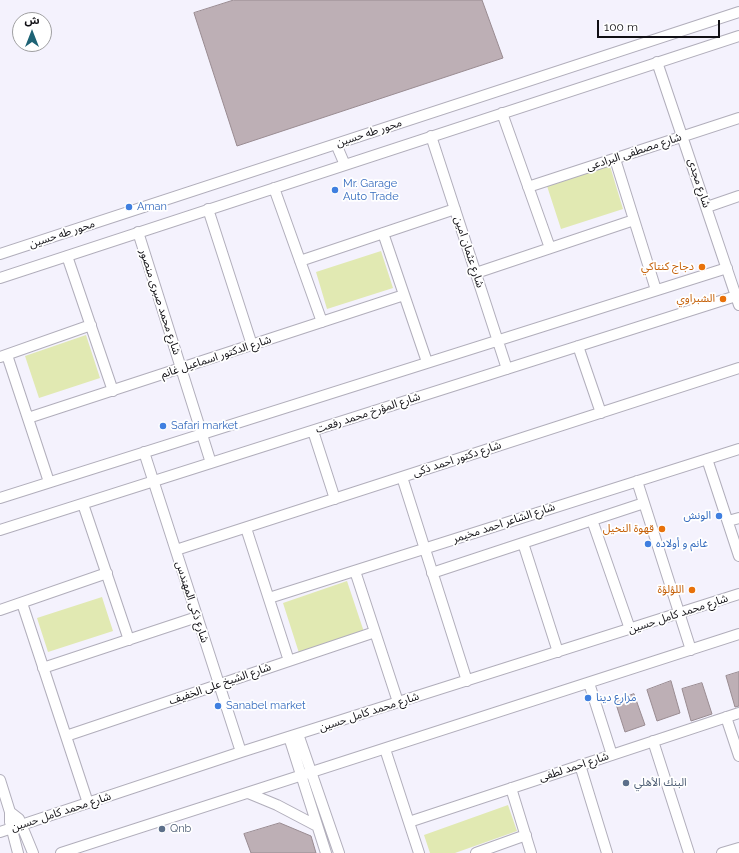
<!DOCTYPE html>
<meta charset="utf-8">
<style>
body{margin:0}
#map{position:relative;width:739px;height:853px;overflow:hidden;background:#f4f2fd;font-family:Raleway,"Noto Sans Arabic",sans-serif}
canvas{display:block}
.north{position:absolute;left:12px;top:12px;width:40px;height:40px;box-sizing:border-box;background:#fff;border:1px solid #9f9fa1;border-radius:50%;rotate:0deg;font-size:11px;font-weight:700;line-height:16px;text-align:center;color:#100f14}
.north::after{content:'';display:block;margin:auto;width:14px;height:18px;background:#1e6375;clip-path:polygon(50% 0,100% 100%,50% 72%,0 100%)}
.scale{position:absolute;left:597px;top:20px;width:123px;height:18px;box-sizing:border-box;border:2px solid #100f14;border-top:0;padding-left:5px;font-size:12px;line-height:14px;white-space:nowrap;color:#100f14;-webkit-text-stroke:3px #fff;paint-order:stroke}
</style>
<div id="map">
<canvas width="739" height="853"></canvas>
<div class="north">ش</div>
<div class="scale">100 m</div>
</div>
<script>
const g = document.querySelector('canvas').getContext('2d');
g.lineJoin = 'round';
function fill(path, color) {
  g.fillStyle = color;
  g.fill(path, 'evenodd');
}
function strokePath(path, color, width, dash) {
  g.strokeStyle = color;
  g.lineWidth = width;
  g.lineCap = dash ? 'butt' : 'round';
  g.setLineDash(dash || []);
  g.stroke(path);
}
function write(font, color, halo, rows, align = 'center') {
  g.font = font + ' Raleway,"Noto Sans Arabic",sans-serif';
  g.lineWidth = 3.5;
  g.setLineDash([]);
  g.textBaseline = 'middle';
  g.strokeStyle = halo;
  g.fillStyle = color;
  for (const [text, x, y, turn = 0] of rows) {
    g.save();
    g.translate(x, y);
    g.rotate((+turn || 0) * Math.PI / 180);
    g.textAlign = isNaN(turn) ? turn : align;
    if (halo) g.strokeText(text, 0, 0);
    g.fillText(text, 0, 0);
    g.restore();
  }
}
fill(new Path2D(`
 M610 166 623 209 561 229 547 186Z
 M381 251 393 288 327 309 316 272Z
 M86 335 100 378 39 398 25 356Z
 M347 581 364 632 299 653 283 603Z
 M102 597 113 631 48 652 37 618Z
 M508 805 517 831 455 853H430L424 835Z`), '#e1e9b2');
const building = new Path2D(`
 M234 0H482L503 58 237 146 194 13Z
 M739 672V706L735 707 726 676Z
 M671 681 680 713 657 721 647 690Z
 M702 683 712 714 691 721 682 689Z
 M634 694 645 725 625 732 615 701Z
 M280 823 311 836 316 853H251L244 834Z`);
fill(building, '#bdafb5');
strokePath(building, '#998b91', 1);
const minor = new Path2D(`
 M657 62 739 305
 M502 113 550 248
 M431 136 507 369
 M336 144 345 165
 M615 159 656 290
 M528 187 739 118
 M274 188 322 322
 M707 207 739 196
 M208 209 252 345
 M138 232 211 463
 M383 233 427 362
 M0 254 739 12
 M67 256 113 391
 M300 261 455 209
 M476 273 634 220
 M0 278 739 36
 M578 346 601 413
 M7 355 49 482
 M0 357 91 325
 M28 418 404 295
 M313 431 335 499
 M144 452 241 752
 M707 459 739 556
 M402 477 467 681
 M637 481 691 650
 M0 498 727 268
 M83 504 129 640
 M592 520 630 629
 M728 521 739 518
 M246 528 289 661
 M0 530 736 296
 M523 543 558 652
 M176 550 739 368
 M355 571 398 702
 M432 573 644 503
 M269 598 739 449
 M22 603 88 803
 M0 610 107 573
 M43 668 197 617
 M589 683 612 755
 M726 717 739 756
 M298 734 339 853
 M66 736 375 632
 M289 737 326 853
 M653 741 689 853
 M385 749 419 853
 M580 765 607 853
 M0 780 10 812V822L18 853
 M511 788 531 853
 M248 793 277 805 317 826
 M10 812 19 819 33 853
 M409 822 739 713
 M0 832 241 752 739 594
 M61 853 739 634
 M476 853 526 835
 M722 853 739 848`);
strokePath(minor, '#b1aebb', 12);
strokePath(minor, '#fff', 10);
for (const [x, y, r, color] of [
 [335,190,4,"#3f7fe0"],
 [129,207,4,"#3f7fe0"],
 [702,267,4,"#e8710a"],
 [723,299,4,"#e8710a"],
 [163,426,4,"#3f7fe0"],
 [719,516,4,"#3f7fe0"],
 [662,529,4,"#e8710a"],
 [648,544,4,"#3f7fe0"],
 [692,590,4,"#e8710a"],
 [588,698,4,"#3f7fe0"],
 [218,706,4,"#3f7fe0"],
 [626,783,4,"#5c6f8a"],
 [162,829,4,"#5c6f8a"]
]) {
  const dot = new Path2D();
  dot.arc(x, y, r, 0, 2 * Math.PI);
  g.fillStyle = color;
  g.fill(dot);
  strokePath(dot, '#fff', 1.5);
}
write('11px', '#100f14', '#fff', [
 ["محور طه حسين",369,133,-18],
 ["شارع مصطفى البرادعى",634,152,-18],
 ["شارع مجدى",699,183,72],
 ["محور طه حسين",62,234,-18],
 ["شارع عثمان امين",469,252,72],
 ["شارع محمد صبرى منصور",160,302,72],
 ["شارع الدكتور اسماعيل غانم",216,357,-18],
 ["شارع المؤرخ محمد رفعت",368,413,-18],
 ["شارع دكتور احمد ذكى",457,459,-18],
 ["شارع الشاعر احمد مخيمر",504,523,-18],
 ["شارع ذكى المهندس",192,602,72],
 ["شارع محمد كامل حسين",678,614,-18],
 ["شارع الشيخ على الخفيف",220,684,-19],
 ["شارع محمد كامل حسين",369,712,-18],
 ["شارع احمد لطفى",574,767,-18],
 ["شارع محمد كامل حسين",61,812,-18]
]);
write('11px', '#366cbe', '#fff', [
 ["Mr. Garage",343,184],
 ["Auto Trade",343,197],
 ["Aman",137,207],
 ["Safari market",171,426],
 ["الونش",711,516,"right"],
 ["غانم و أولاده",656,544],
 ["مزارع دينا",596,698],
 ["Sanabel market",226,706]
], 'left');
write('11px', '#c56008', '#fff', [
 ["دجاج كنتاكي",694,267],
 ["الشبراوي",715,299],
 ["قهوة النخيل",654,529],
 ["اللؤلؤة",684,590]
], 'right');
write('11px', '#4e5e75', '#fff', [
 ["البنك الأهلي",634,783],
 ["Qnb",170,829]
], 'left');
</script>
